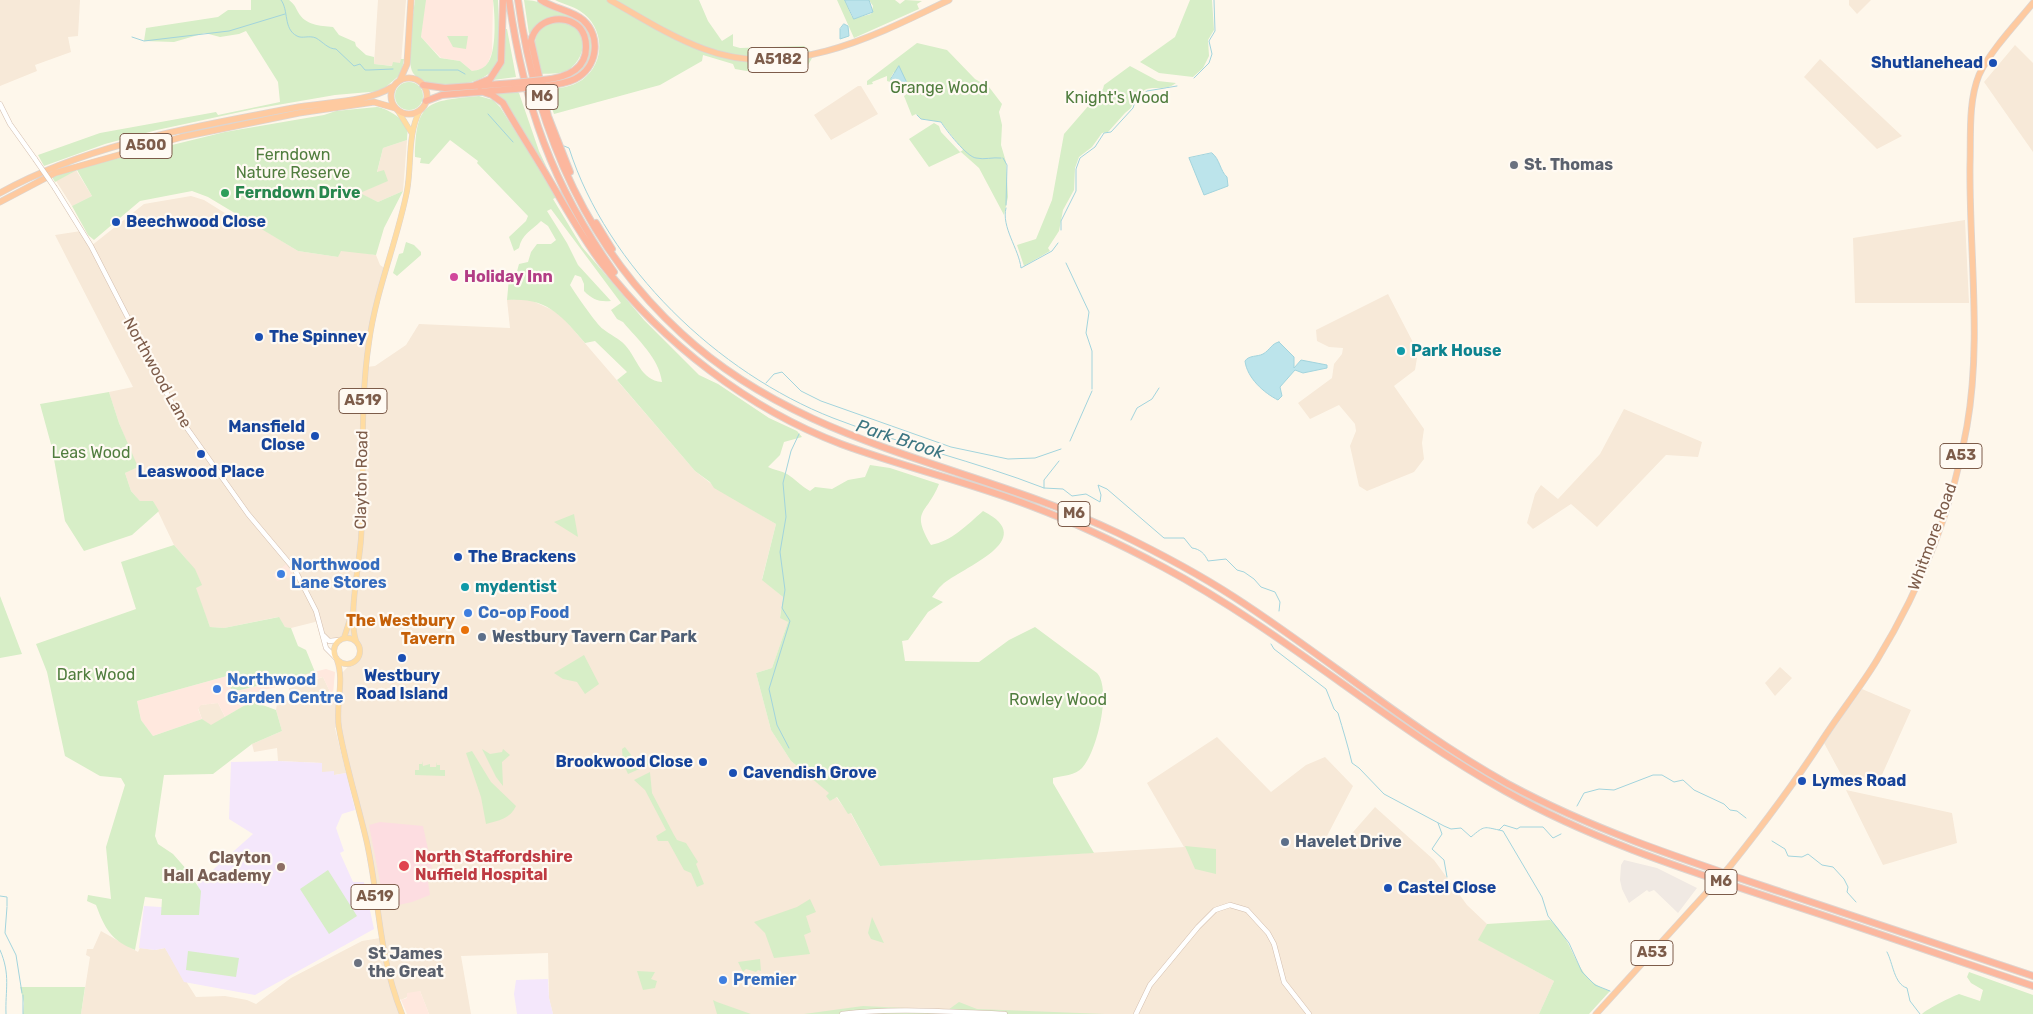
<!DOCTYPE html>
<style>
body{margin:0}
canvas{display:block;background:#fef7eb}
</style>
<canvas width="2033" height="1014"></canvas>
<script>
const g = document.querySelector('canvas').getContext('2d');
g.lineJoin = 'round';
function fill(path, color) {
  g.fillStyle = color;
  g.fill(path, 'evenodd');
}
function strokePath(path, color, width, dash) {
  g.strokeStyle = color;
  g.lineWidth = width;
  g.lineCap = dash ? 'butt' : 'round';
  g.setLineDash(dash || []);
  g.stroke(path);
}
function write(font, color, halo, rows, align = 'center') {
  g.font = font + ' Rubik,sans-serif';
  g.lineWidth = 4.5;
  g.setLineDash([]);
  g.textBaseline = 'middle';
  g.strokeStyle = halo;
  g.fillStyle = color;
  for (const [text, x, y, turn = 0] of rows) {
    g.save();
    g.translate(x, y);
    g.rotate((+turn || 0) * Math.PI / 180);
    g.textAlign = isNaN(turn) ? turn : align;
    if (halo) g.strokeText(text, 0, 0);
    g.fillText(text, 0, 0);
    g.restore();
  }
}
fill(new Path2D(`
 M0 0H80L78 36 68 37 71 52 35 65 37 71 0 86Z
 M378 0H406L401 63 393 66 374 64Z
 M1849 0H1871L1857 14 1849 5Z
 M2015 45 2033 63V152L1984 82Z
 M1820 59 1902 136 1877 149 1804 77Z
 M858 86H861L878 114 831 140 814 115Z
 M407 140 403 191 378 202 359 193 387 181 377 173 383 148Z
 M76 170 92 196 72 206 56 181Z
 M191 196 204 200 244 225 249 221 298 251 338 257 339 249 376 255 380 265 386 269 376 303 366 367 375 366 406 345 419 324 510 328 507 300 526 298 559 313 695 471 718 489 776 524 762 579 783 597 780 617 788 622 772 668 756 673 771 730 791 761 830 793V801L836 797 848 813 850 812 880 866 1184 847 1147 783 1217 737 1271 792 1306 765 1325 757 1353 786 1327 836 1340 847 1375 807 1434 860 1467 905 1487 924 1479 940 1554 981 1539 1014H553L549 998 548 953 461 956 471 1014H429L420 991 401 1000 394 993 402 1014H81L90 957 86 955 87 949H93L101 931 138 952 140 948 155 950 165 948 196 997 225 996 247 1000 256 1004 291 978 362 941 380 938 374 882 338 726 335 728 346 773 334 775 322 772V763L278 761 277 748 254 752 252 744 282 731 276 710 278 698 288 700 289 688 323 677 331 694H339L342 673 360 654 358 644 348 638 334 642 326 640 319 621 291 628 285 627 278 617 224 628 210 627 195 588 188 561 174 545 153 501H140L131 491 125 473 137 467 119 423 109 392 133 387 55 235 81 231 91 246 144 204Z
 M1965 220 1969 303H1855L1853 238Z
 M1388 294 1418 352 1415 370 1394 386 1424 429 1422 443 1424 459 1414 472 1367 491 1359 486 1350 446 1356 431 1355 424 1339 405 1310 419 1298 403 1332 378 1334 364 1342 354 1343 348 1329 347 1317 341 1316 330Z
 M1624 409 1702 442 1698 457 1666 455 1597 527 1571 504 1533 529 1527 523 1535 494 1541 485 1558 499 1600 454Z
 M1780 667 1792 678 1775 696 1765 683Z
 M1862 689 1911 710 1881 777 1843 778 1824 743Z
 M218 703 225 717 211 726 202 719 198 708 200 705Z
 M1846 790 1952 813 1957 843 1883 865Z`), '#f7e9d8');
fill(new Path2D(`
 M425 0H493L492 52 488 63 482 69 472 71 460 61 441 58 421 37Z
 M286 564 294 576 277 581 273 575Z
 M326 669 335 672 333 694H331L323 677 263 690 252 701 225 717 218 703 201 705 198 709 202 719 153 736 141 720 137 701 227 676 233 692Z
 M420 991 429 1014H407L401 1000 407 998V993Z`), '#ffe8de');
fill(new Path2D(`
 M1624 860 1657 868 1697 888 1678 913 1654 890 1649 892 1647 890 1629 903 1622 889 1620 880 1621 865Z`), '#f0e9e3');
fill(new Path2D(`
 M278 761 322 763V772L334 771V775L346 773 355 810 342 814 336 828 344 851 340 853 353 882H364L374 929 255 995 184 982 165 948 155 950 139 948 144 906 193 909 198 883 253 834 229 819 231 762Z
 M548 979 549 998 553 1014H517L514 994 516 980Z`), '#f4e7fb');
fill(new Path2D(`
 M380 822 423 826 432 868 426 869 430 895 412 902 385 908 369 825Z`), '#fddde1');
fill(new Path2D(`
 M251 0H289C294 4 295 6 298 12 305 25 320 26 333 27L339 35 355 42 356 46 366 55 374 57V64L392 66 393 62 400 63 401 59H404L401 74 381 91 335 95 254 109 157 130 105 144 44 166 38 155 100 133 216 112 218 115 280 102 278 82 246 31 239 34 220 37 205 33 174 42 144 41 146 28 218 17 228 10H251Z
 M415 0H426L421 37 440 58 460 61 472 71C478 70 483 69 487 64 497 53 495 15 493 0H498C498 17 502 51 496 65 487 87 427 93 413 73 406 61 413 15 415 0Z
 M524 0C537 0 545 5 556 10 563 13 571 15 578 19 599 32 595 66 574 77 564 81 554 82 543 83L584 64C603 23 554 0 529 34Z
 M555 0H699L708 21 722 41 733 34V46L740 48 804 46 810 51 812 58 807 67C784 75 759 74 735 69L733 64 703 55 702 61 660 85 554 114 546 93 548 90C559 88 572 87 582 80 606 63 605 27 580 11 573 6 563 4 555 0Z
 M837 0H845L852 17 856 18 871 14 873 6 869 0H895L900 4 905 0 922 1 917 4 919 9 854 38Z
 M1190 0H1212L1214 30 1208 40 1209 56 1203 68 1193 77 1159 73 1140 62 1175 37Z
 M550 22C555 22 561 21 566 22 591 29 586 61 566 71 557 75 549 73 539 74 535 53 528 34 550 22Z
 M504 29H507L516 77 493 80C507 65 504 49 504 29Z
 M447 36H468L466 49 453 47Z
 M917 43 947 50 975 79 989 87 1002 104 999 112 1002 125 1001 145 1006 162 1008 197 1004 215 979 168 961 152 929 167 909 139 934 123 939 126 941 132 960 152 963 150 941 122 921 119 916 114 912 116 904 96 908 93 894 72 891 77 892 83 900 85 887 81V76L872 82 873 84 867 85V81Z
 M1130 66 1158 81 1176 83C1159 96 1145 75 1131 108L1125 113 1108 132 1102 133 1092 147 1079 157 1075 168 1074 190 1063 210 1059 231 1048 248 1050 251 1024 266 1017 245 1036 239 1052 200 1064 134 1103 89 1104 85Z
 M395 96a14 14 0 1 1 28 0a14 14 0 1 1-28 0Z
 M515 91 519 93 539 151 547 168 502 99 493 93Z
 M479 96 493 100 500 107 557 197 553 199 582 247 644 320 699 375 718 384 769 418 797 431 802 437 784 442 780 455 768 467C774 470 782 471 787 474 795 479 801 486 810 491L815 487 832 489 848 480 865 477 870 465 890 468 939 484C927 515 910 509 931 545 952 541 967 525 983 511 1041 540 962 567 942 585 938 588 935 594 932 597L943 602 928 612 908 640 902 641 905 661 979 662 1009 640 1035 627 1097 673C1112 689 1097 753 1082 768 1076 775 1062 776 1053 778V783L1094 853 880 866 851 813 848 814 837 797 830 801 826 796 829 793 791 761 771 730 756 673 772 668 788 622 780 618 783 597 762 580 776 524 714 488 710 482 695 471 617 380 627 372 595 341 585 343C561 315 547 297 507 300L509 278 516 275 519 264 528 262 531 252 537 244H551L556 240 548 226 541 221C531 231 522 234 519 248L514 251 509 237 526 221 528 216 477 163 478 161 450 140 429 164 420 163 421 158 415 157C416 101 427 101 479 96ZM551 209 621 303 611 310 617 319 623 322C638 340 659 358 662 382 640 380 638 359 625 345 619 338 610 335 603 329 597 325 575 293 570 285L575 275 581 277 584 284V291C593 300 599 302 611 301L578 265 567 243 547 211Z
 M377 107C386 108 403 118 407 127 408 131 407 136 407 140L383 148 377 172 384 170 388 181 360 193 378 202 403 191 384 228 376 255 341 251 338 257 298 251 208 197 192 191 140 201 94 240 88 235 72 206 92 196 77 170 55 182 52 177 74 169 225 132 324 115 336 111Z
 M406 242 414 245 421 252V255L397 276 393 273 399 254 403 253Z
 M109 392 119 423 138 467 125 473 131 491 140 501H153L159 511 132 535 84 551 65 521 52 448 40 404Z
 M574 514 578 537 554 522Z
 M174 545 195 569 202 585 196 588 210 627 224 628 279 617 285 627 291 628 298 646 306 650 315 672 232 692 227 676 137 701 141 720 153 736 202 719 211 725 252 701 276 710 282 731 252 744 213 774 164 775 155 836 158 844 173 854 188 871 201 891 199 915H161L162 899 145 897 135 950C111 940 105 929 96 905L87 901 88 895 111 899 106 847 125 785 121 778 100 776 65 756 47 672 36 644 136 609 121 562Z
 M0 596 22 654 0 658Z
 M584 655 599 684 585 694 577 682 563 679 554 673Z
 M625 747 637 763 652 758 655 762 628 774 623 763 622 749Z
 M482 749 490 754 502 752 503 749 510 755 502 762 503 786 496 777Z
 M472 751 491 782 516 806C511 818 498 821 486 824L481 797 466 753Z
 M422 761 423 766 430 764V767H436L437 762V765H440V770H445V776L415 775V770H419V764H422Z
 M650 772 652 793 674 835 677 840 686 843 698 862 696 864 704 884 697 887 691 873 684 870 668 841H658L656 836 666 830 645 790 634 780Z
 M1185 846 1216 849V874L1195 869Z
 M328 870 357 916 329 934 300 889Z
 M810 899 816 912 806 916 811 932 804 935 810 954 774 958 765 933 754 922 797 907Z
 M872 917 883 941 884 943 871 939 868 933Z
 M1550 920C1577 942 1572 979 1610 991L1589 1014H1539L1554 981 1478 940 1487 924Z
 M188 951 239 958 236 977 186 970Z
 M760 959 761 971 758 970 756 972 746 969 743 972 738 962Z
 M637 971 655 972 651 979 657 981 655 988 643 990Z
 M1969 972 2033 995V1014H1922C1927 1009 1951 997 1959 994L1980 1001 1983 990 1971 983 1967 977Z
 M20 987H85L81 1014H23L24 1003Z
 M713 1000 717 1002 751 1014H717Z
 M959 1002 977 1009 1105 1014H804L863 1006 948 1010Z`), '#d7eec7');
const water = new Path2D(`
 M845 0H869L873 12 854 19Z
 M844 24 848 26 849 36 840 39V29Z
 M899 66 907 83 903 85 892 83 891 79Z
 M1212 153C1220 159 1220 171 1227 177L1228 186 1204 195 1189 158Z
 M1279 342 1294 357V368L1301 360 1327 365V368L1303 373 1295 370 1280 387 1282 396 1278 400C1264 393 1247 378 1245 361 1249 355 1257 357 1263 354 1270 350 1272 343 1279 342Z`);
fill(water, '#bce4eb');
strokePath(water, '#a2d4dd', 1);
strokePath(new Path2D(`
 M281 0C289 10 283 29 297 36 302 39 309 35 316 38 323 42 328 49 336 49L354 66 360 64 365 70H369L393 69
 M132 37 144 41 229 31 285 14
 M418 70H458L465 74
 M1194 78 1209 63 1212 54 1209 41 1215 31 1214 0
 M488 114 513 142
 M917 115 921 119 941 122C946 130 967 157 976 158 984 160 993 157 1001 158
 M564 146 569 148C607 267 718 373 833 418 902 445 975 461 1044 488L1063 489 1072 496 1086 494 1100 502 1101 495 1098 485 1107 489 1164 538H1184L1192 548C1200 549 1205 554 1208 561L1226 559 1237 570 1244 572 1254 579 1261 587 1275 592 1280 602 1279 611
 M1003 158 1007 165 1006 205
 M1006 208C1001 227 1019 249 1021 268L1052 251 1058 243
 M1061 230V221L1076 191V169L1080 158 1095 147 1104 133 1111 132 1133 108 1136 99 1147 91 1177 86
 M1066 263 1089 312 1086 333 1092 351V389
 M766 383 774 374 782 372 801 391 821 401 951 447 1008 459 1035 458 1061 449
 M1131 420 1137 408 1152 399 1159 388
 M1070 441 1092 391
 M1044 488V480L1059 461
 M1271 644 1274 649 1326 689 1334 709 1338 713C1343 730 1348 746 1352 763L1359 768 1384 794 1444 826 1451 829 1461 828 1471 837C1485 825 1484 827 1499 830L1504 825 1517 829 1520 827H1543L1553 838 1561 834
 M789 748 777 725 769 689 790 621 782 608 785 590 780 552 786 517 783 483 791 451 799 434
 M1577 806 1584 793 1599 789 1614 790 1653 775H1662L1674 782 1683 780 1694 790 1724 804 1730 810 1737 811 1746 818
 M1438 823 1442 834 1432 849 1444 860 1447 877
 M1499 830 1503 831 1542 897 1548 916 1569 943 1582 972 1595 985 1610 991
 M1772 841 1785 849 1788 856 1802 857 1808 854 1822 865 1833 867 1844 879 1848 887 1847 892 1856 902
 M0 896 7 897V906
 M7 907 5 933 16 955 22 993
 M0 950C11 975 5 990 6 1014
 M1887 952C1893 963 1894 984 1907 988L1910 1001 1920 1014
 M23 995V1014`), '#a2d4dd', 1);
const tertiary = new Path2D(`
 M0 104 10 124 35 159
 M55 188 91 246 179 417 248 514 295 570 316 611 326 648 336 658
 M324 636 329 641 339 640
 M842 1014C895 1007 951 1012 1005 1014
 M1136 1014 1150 985 1198 927 1215 910 1230 905 1247 910 1268 933 1274 944 1284 982 1309 1014`);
const primary = new Path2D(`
 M398 111 411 132
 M334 651a13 13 0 1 1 26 0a13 13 0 1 1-26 0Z
 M344 638 352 613
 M356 641C348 617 359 566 361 539 365 474 359 407 369 342 376 290 397 242 407 191 412 164 407 135 420 110
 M337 660C345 682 335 705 339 728 346 767 358 804 367 843 380 903 378 954 402 1014`);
const trunk = new Path2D(`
 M610 0C640 17 671 37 704 49 788 81 875 36 949 0
 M391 96a18 18 0 1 1 36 0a18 18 0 1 1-36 0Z
 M400 80 407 64 411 0
 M0 193C90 143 194 127 293 108 323 102 367 103 392 87
 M0 202 55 173 182 137 299 113 374 102 395 108
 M1731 865C1763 825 1793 785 1821 742 1839 714 1860 688 1877 660 1921 588 1953 508 1967 426 1982 340 1969 251 1970 165 1971 136 1968 102 1979 75 1990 51 2016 24 2033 3
 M1596 1014 1708 891`);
const motorway = new Path2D(`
 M509 0C524 105 552 185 614 272
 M518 0C536 129 584 244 681 333 805 448 971 463 1118 533 1157 552 1197 573 1234 597 1327 657 1411 730 1508 784 1595 831 1688 861 1781 892 1865 920 1949 948 2033 976
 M541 0C554 9 571 10 583 20 602 37 597 68 575 79 565 84 554 85 544 86
 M543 80C563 78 587 71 586 46 586 40 584 33 580 28 564 12 536 19 531 41L548 116 570 172
 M423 85 445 88 514 83
 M475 85 490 79 501 62 503 0
 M480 91 492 95 503 103C518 130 535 155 550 181 567 210 583 239 603 265 663 343 749 409 841 444 903 467 969 482 1031 506 1076 523 1120 544 1163 567 1283 631 1386 724 1505 791 1596 842 1693 872 1792 905 1872 931 1952 959 2033 986
 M426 101 442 95 515 89
 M596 223 612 249`);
strokePath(tertiary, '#d3beae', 5.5);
strokePath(primary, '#ddd5d0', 6);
strokePath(trunk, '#ddd5d0', 7);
strokePath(motorway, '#ddd5d0', 8);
strokePath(tertiary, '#fff', 4.5);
strokePath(primary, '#ffdca1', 5);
strokePath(trunk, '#fecaa0', 5.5);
strokePath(motorway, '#fcb79e', 6);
const tertiaryBridge = new Path2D(`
 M35 159 55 188`);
const trunkBridge = new Path2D(`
 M1708 891 1731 865`);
const motorwayBridge = new Path2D(`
 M514 83 543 80
 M515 89 544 86`);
strokePath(tertiaryBridge, '#d3beae', 5.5, []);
strokePath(trunkBridge, '#ddd5d0', 7, []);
strokePath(motorwayBridge, '#ddd5d0', 8, []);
strokePath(tertiaryBridge, '#fff', 4.5);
strokePath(trunkBridge, '#fecaa0', 5.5);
strokePath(motorwayBridge, '#fcb79e', 6);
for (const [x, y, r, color] of [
 [1993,63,5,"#1a4fb4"],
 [1514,165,5,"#6b7280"],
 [225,193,5,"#2e9e5b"],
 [116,222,5,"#1a4fb4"],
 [454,277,5,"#d1479c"],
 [259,337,5,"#1a4fb4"],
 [1401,351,5,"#0f9aa8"],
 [315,436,5,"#1a4fb4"],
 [201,454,5,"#1a4fb4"],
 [458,557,5,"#1a4fb4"],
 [281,574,5,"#3f7fe0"],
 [465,587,5,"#0f9aa8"],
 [468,613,5,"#3f7fe0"],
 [465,630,5,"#e8710a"],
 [482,637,5,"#5c6f8a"],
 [402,658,5,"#1a4fb4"],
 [217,689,5,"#3f7fe0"],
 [703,762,5,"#1a4fb4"],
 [733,773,5,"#1a4fb4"],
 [1802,781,5,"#1a4fb4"],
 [1285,842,5,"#5c6f8a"],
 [404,866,6,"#e0444e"],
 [281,867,5,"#8d6e63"],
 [1388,888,5,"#1a4fb4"],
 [358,963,5,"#6b7280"],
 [723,980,5,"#3f7fe0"]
]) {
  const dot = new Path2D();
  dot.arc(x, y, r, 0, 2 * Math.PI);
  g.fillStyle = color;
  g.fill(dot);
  strokePath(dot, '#fffaf3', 2);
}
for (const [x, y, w] of [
 [778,60,60],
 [542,97,32],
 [146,146,52],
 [363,401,48],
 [1961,456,42],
 [1074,514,32],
 [1721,882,32],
 [375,897,48],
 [1652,953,42]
]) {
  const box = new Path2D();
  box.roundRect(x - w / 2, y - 12.5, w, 25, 4);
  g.fillStyle = '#fffaf3';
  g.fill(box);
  strokePath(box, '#7d5c4a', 1);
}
write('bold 15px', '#7d5c4a', null, [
 ["A5182",778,60],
 ["M6",542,97],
 ["A500",146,146],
 ["A519",363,401],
 ["A53",1961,456],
 ["M6",1074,514],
 ["M6",1721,882],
 ["A519",375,897],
 ["A53",1652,953]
]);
write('bold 16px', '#164399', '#fffaf3', [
 ["Shutlanehead",1983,63,"right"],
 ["Beechwood Close",126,222],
 ["The Spinney",269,337],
 ["Mansfield",305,427,"right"],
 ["Close",305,445,"right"],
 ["Leaswood Place",201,472,"center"],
 ["The Brackens",468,557],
 ["Westbury",402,676,"center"],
 ["Road Island",402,694,"center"],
 ["Brookwood Close",693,762,"right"],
 ["Cavendish Grove",743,773],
 ["Lymes Road",1812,781],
 ["Castel Close",1398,888]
], 'left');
write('16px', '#507d3e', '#fffaf3', [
 ["Grange Wood",939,88],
 ["Knight's Wood",1117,98],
 ["Ferndown",293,155],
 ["Nature Reserve",293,173],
 ["Leas Wood",91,453],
 ["Dark Wood",96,675],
 ["Rowley Wood",1058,700]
]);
write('bold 16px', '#5b616d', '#fffaf3', [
 ["St. Thomas",1524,165],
 ["St James",368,954],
 ["the Great",368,972]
], 'left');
write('bold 16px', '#27864d', '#fffaf3', [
 ["Ferndown Drive",235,193]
], 'left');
write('bold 16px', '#b23c85', '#fffaf3', [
 ["Holiday Inn",464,277]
], 'left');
write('bold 16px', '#0d838f', '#fffaf3', [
 ["Park House",1411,351],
 ["mydentist",475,587]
], 'left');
write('16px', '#7d5c4a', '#fffaf3', [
 ["Northwood Lane",157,373,61],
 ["Clayton Road",362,480,-89],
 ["Whitmore Road",1933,537,-70]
]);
write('bold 16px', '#366cbe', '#fffaf3', [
 ["Northwood",291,565],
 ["Lane Stores",291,583],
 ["Co-op Food",478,613],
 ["Northwood",227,680],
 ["Garden Centre",227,698],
 ["Premier",733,980]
], 'left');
write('bold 16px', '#c56008', '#fffaf3', [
 ["The Westbury",455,621],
 ["Tavern",455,639]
], 'right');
write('bold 16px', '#4e5e75', '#fffaf3', [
 ["Westbury Tavern Car Park",492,637],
 ["Havelet Drive",1295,842]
], 'left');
write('bold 16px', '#be3a42', '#fffaf3', [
 ["North Staffordshire",415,857],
 ["Nuffield Hospital",415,875]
], 'left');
write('bold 16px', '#785e54', '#fffaf3', [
 ["Clayton",271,858],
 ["Hall Academy",271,876]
], 'right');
write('italic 18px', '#3c7682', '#fffaf3', [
 ["Park Brook",900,440,18]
]);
</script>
